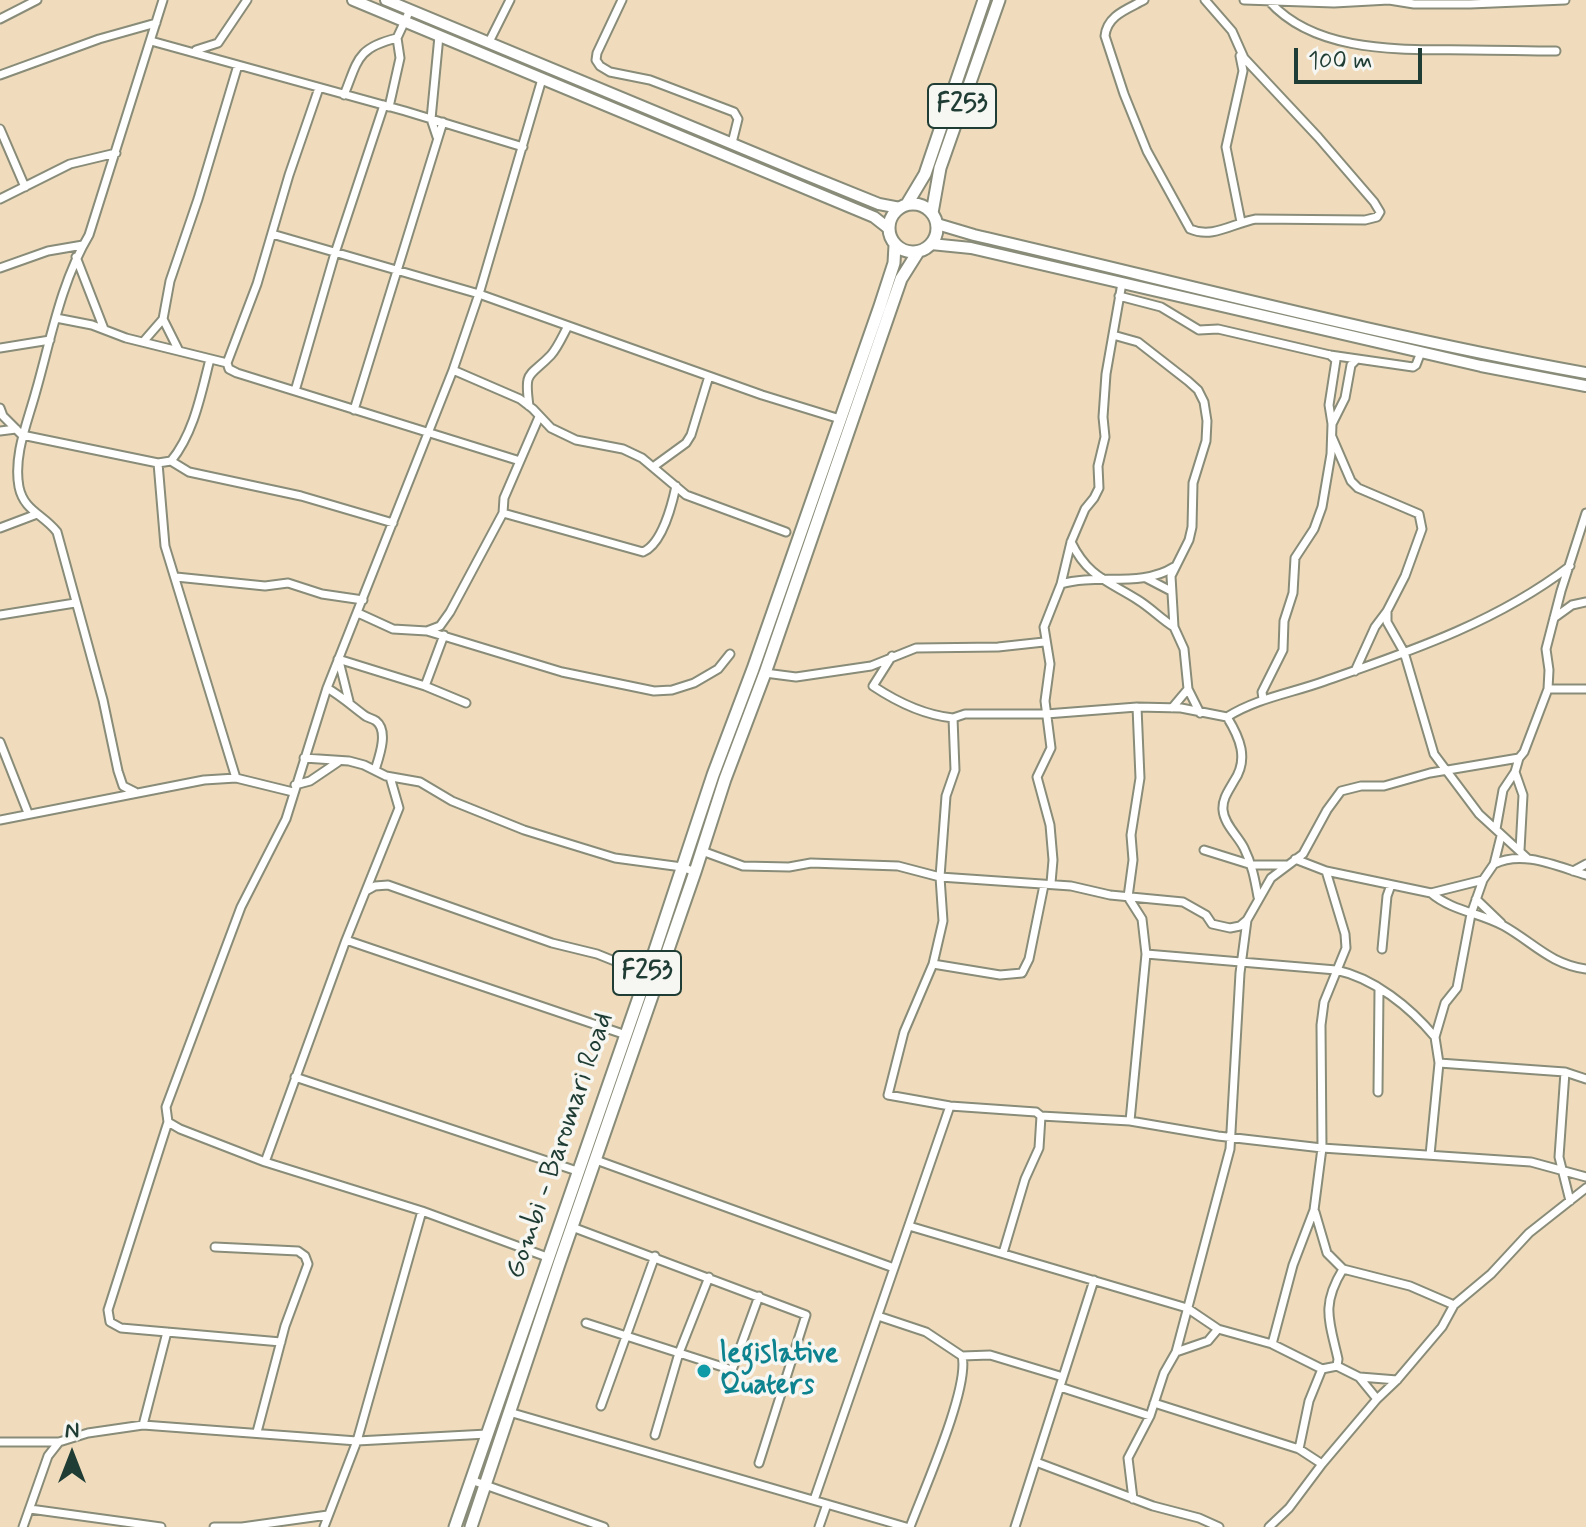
<!DOCTYPE html>
<style>
body{margin:0}
#map{position:relative;width:1586px;height:1527px;overflow:hidden;background:#f0dcbd;font-family:Mynerve,sans-serif}
canvas{display:block}
.north{position:absolute;left:32px;top:1415px;width:80px;height:80px;-webkit-text-stroke:6px #f6f6f2;paint-order:stroke;rotate:0deg;font-size:22px;font-weight:700;line-height:32px;text-align:center;color:#1f3d34}
.north::after{content:'';display:block;margin:auto;width:28px;height:36px;background:#1f3d34;clip-path:polygon(50% 0,100% 100%,50% 72%,0 100%)}
.scale{position:absolute;left:1294px;top:48px;width:128px;height:36px;box-sizing:border-box;border:4px solid #1f3d34;border-top:0;padding-left:10px;font-size:24px;line-height:28px;white-space:nowrap;color:#1f3d34;-webkit-text-stroke:6px #f6f6f2;paint-order:stroke}
</style>
<div id="map">
<canvas width="1586" height="1527"></canvas>
<div class="north">N</div>
<div class="scale">100 m</div>
</div>
<script>
const g = document.querySelector('canvas').getContext('2d');
g.lineJoin = 'round';
function strokePath(path, color, width, dash) {
  g.strokeStyle = color;
  g.lineWidth = width;
  g.lineCap = dash ? 'butt' : 'round';
  g.setLineDash(dash || []);
  g.stroke(path);
}
function write(font, color, halo, rows, align = 'center') {
  g.font = font + ' Mynerve,sans-serif';
  g.lineWidth = 7;
  g.setLineDash([]);
  g.textBaseline = 'middle';
  g.strokeStyle = halo;
  g.fillStyle = color;
  for (const [text, x, y, turn = 0] of rows) {
    g.save();
    g.translate(x, y);
    g.rotate((+turn || 0) * Math.PI / 180);
    g.textAlign = isNaN(turn) ? turn : align;
    if (halo) g.strokeText(text, 0, 0);
    g.fillText(text, 0, 0);
    g.restore();
  }
}
const minor = new Path2D(`
 M622 0 597 53 596 60 600 66 610 72 650 80 734 112 738 119 732 143
 M1144 0C1128 9 1107 15 1105 36L1124 94 1147 151 1190 229C1213 239 1233 223 1256 219L1365 220 1377 217 1380 212 1374 202 1318 137 1244 58 1232 31 1205 0
 M1244 0 1334 3 1389 0 1414 4H1470L1565 0
 M1269 1C1317 55 1405 49 1471 50 1499 50 1528 51 1556 51
 M0 19 37 0
 M151 41 405 111 523 147
 M489 42 510 0
 M196 50 218 43 247 0
 M1240 56 1243 71 1226 147 1241 222
 M0 75 99 39 156 23
 M542 79 479 294 453 370 327 688 286 819 241 907 166 1107 168 1122 180 1129 265 1162 422 1211 547 1257
 M344 95C358 61 356 48 397 38
 M389 107 400 58 397 38 410 10
 M0 129 25 187
 M437 137 431 119 439 36
 M0 199 70 164 116 153
 M272 234 479 294 762 395 840 419
 M76 257 104 329
 M0 268 48 251 83 245
 M1119 296 1161 307 1199 330 1218 329 1330 355 1413 367 1416 365 1421 352
 M56 318 92 325 126 338 227 363 229 369 237 373 520 461
 M163 319 179 351
 M1113 335 1138 342 1188 381 1198 390 1204 402 1207 421 1206 441 1193 483 1192 527 1189 540 1171 576 1174 627 1184 649 1188 689 1200 713
 M143 342 163 319 170 281 198 199 238 65
 M0 348 50 340
 M227 363 257 284 289 175 319 88
 M453 370 520 399 533 409 551 428 576 440 623 449 642 458 686 495 786 532
 M295 391 335 253 384 105
 M529 406C524 369 529 378 551 355 558 347 563 335 568 326
 M0 408 3 416 22 435 158 463 171 461C194 433 201 394 210 359
 M354 410 443 122
 M539 417 504 498 503 513 643 552C662 544 672 505 676 486
 M1332 424 1345 398 1351 365 1356 360
 M0 431 16 429
 M1332 437 1351 481 1358 488 1419 514 1422 529 1405 576 1387 611 1375 627 1355 671
 M171 461 189 472 301 496 393 523
 M158 463 165 546 236 778
 M653 467 686 443 691 435 709 376
 M0 528 37 514
 M1071 542C1088 577 1108 581 1138 600 1151 608 1161 619 1174 627
 M176 577 265 586 288 583 322 594 363 600
 M1146 578 1171 591
 M1061 584C1097 573 1141 588 1174 567
 M1387 611V622L1404 652 1434 754 1479 814 1527 858
 M358 613 393 629 427 631 562 672 654 691 672 690 694 683 718 669 730 654
 M0 615 75 603
 M1554 618 1572 605 1586 602
 M427 631 440 626 450 612 503 513
 M892 656 873 686C897 702 923 715 953 718L955 770 946 796 940 877 943 921 933 964 904 1032 888 1095 950 1106 1036 1112 1041 1116 1130 1121 1218 1136 1322 1148 1531 1162 1586 1177
 M338 659 425 686 466 703
 M339 661 349 701
 M765 673 796 677 871 666 916 648 998 647 1044 642
 M425 686 444 635
 M327 688C341 696 352 706 364 715 367 718 372 718 376 721 389 731 379 757 375 770
 M1548 689H1586
 M1263 699 1262 692 1283 650 1284 621 1293 593 1295 558 1314 529 1322 507 1331 454 1332 424 1329 405 1336 360 1330 355
 M1172 708 1188 689
 M1227 717C1240 738 1249 759 1234 781 1229 790 1222 799 1223 810 1224 824 1238 836 1244 848 1252 864 1255 880 1258 897
 M953 718 965 714H1046L1137 707 1181 708 1227 717C1257 698 1292 693 1325 681 1411 651 1497 622 1570 566
 M0 742 28 813
 M304 758 349 761 364 765 386 776 420 782 452 801 524 830 615 858 682 867 695 872
 M1515 772 1523 795 1520 850
 M295 785 310 781 338 762
 M135 792 123 786 118 771 103 700 57 532C43 514 24 511 19 487 13 455 28 421 36 391 51 338 61 282 89 235L163 0
 M0 820 204 780 236 778 293 792
 M1496 829 1503 790 1515 772 1519 758 1524 752 1548 689 1549 670 1546 649 1561 591 1586 513
 M1204 850 1252 865H1286
 M702 851 743 866 789 867 811 863 898 866 940 877 1071 886 1110 895 1183 902 1206 915 1212 924 1230 928 1240 926 1247 920 1271 878 1303 854 1327 810 1341 791 1361 786H1384L1430 773 1519 758
 M1295 859 1326 871 1431 893C1452 911 1481 913 1504 926 1534 943 1550 964 1586 969
 M1494 864C1523 850 1556 866 1586 875
 M1573 871 1586 864
 M1051 883 1053 860 1050 825 1037 777 1051 748 1045 701 1050 664 1044 627 1061 584 1071 542 1085 509 1094 498 1099 488 1098 466 1105 437 1103 417 1106 374 1122 283
 M366 891 375 886 388 885 552 943 597 954 647 974
 M1431 893 1483 880
 M1476 899 1501 923
 M346 940 626 1035
 M1382 949 1387 896 1391 885
 M1146 954 1336 970C1374 978 1410 1007 1435 1037
 M933 964 1000 975 1022 973 1029 959 1044 885
 M1439 1063 1565 1072 1586 1079
 M1565 1072 1559 1157 1570 1201
 M295 1077 577 1171
 M1378 1092 1379 990
 M1130 1121 1146 954 1142 919 1128 897 1133 860 1131 835 1140 778 1137 707
 M168 1122 108 1310 110 1322 121 1328 281 1342
 M1430 1155 1439 1063 1435 1037 1445 1003 1457 988 1471 914 1483 880 1494 864 1501 836
 M596 1160 894 1268
 M265 1162 346 940 399 808 390 777
 M1315 1212 1327 1253 1343 1269
 M909 1226 1187 1308 1218 1329 1272 1344 1322 1369 1337 1366 1359 1377 1377 1399
 M572 1227 806 1315 759 1463
 M215 1247 298 1251 305 1256 308 1264 285 1326 257 1432
 M1003 1253 1025 1179 1039 1148 1041 1116
 M878 1316 926 1332 962 1356 990 1355 1063 1377
 M586 1323 732 1370 759 1296
 M1272 1344 1293 1265 1314 1210 1322 1148 1321 1025 1324 1002 1346 948 1345 934 1326 871
 M1176 1352 1208 1341 1218 1329
 M1337 1366 1338 1359C1329 1320 1321 1305 1343 1269L1410 1286 1454 1305
 M1360 1377 1397 1380
 M1060 1387 1150 1416
 M1154 1403 1299 1449 1322 1464
 M601 1406 655 1256
 M509 1412 906 1527
 M143 1425 167 1332
 M655 1435 679 1353 709 1277
 M0 1442H59L88 1433 143 1425 357 1441 487 1434
 M1299 1449 1309 1401 1322 1369
 M1036 1462 1153 1506 1199 1518 1219 1527
 M471 1480 604 1527
 M1133 1499 1128 1458 1150 1416 1164 1373 1176 1352 1230 1149 1240 973 1247 920
 M814 1500 950 1106
 M30 1509 161 1527
 M23 1527 48 1456 59 1442
 M214 1527H242L328 1515
 M324 1527 357 1441 422 1211
 M819 1527 827 1504
 M910 1527C923 1492 970 1387 962 1356
 M1015 1527 1094 1280
 M1269 1527 1289 1508 1322 1464 1377 1399 1397 1380 1442 1327 1454 1305 1491 1274 1529 1233 1586 1188`);
const secondary = new Path2D(`
 M353 0 874 217 888 228
 M386 0 805 174 879 204 900 208
 M937 224 974 235C1177 282 1380 336 1586 373
 M931 244 971 248 1481 366 1586 386`);
const primary = new Path2D(`
 M889 228a24 24 0 1 1 48 0a24 24 0 1 1-48 0Z
 M907 204 925 174 984 0
 M932 213 940 168 999 0
 M455 1527 647 974 713 775 753 669 880 306 894 263 895 245
 M471 1527 559 1264 695 872 725 779 765 673 901 279 918 252`);
strokePath(minor, '#888c78', 11);
strokePath(secondary, '#888c78', 14);
strokePath(primary, '#888c78', 15);
strokePath(minor, '#fff', 7);
strokePath(secondary, '#fff', 10);
strokePath(primary, '#fff', 11);
for (const [x, y, r, color] of [
 [704,1371,8,"#0f9aa8"]
]) {
  const dot = new Path2D();
  dot.arc(x, y, r, 0, 2 * Math.PI);
  g.fillStyle = color;
  g.fill(dot);
  strokePath(dot, '#f6f6f2', 3);
}
for (const [x, y, w] of [
 [962,106,68],
 [647,973,68]
]) {
  const box = new Path2D();
  box.roundRect(x - w / 2, y - 22, w, 44, 6);
  g.fillStyle = '#f6f6f2';
  g.fill(box);
  strokePath(box, '#1f3d34', 2);
}
write('bold 26px', '#1f3d34', null, [
 ["F253",962,106],
 ["F253",647,973]
]);
write('28px', '#1f3d34', '#f6f6f2', [
 ["Gombi - Baromari Road",561,1146,-71]
]);
write('bold 28px', '#0d838f', '#f6f6f2', [
 ["legislative",720,1355],
 ["Quaters",720,1387]
], 'left');
</script>
